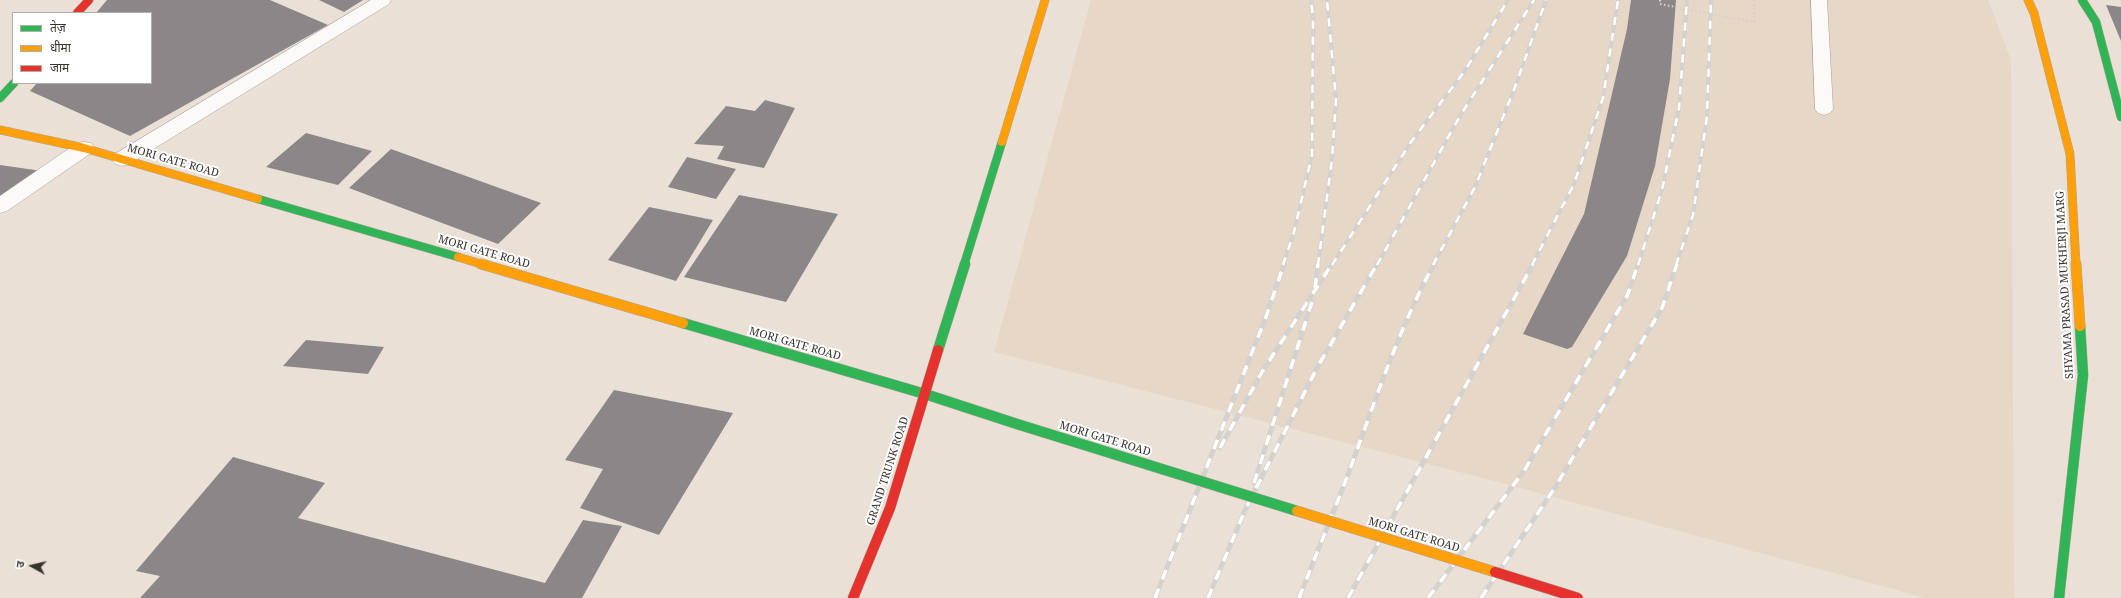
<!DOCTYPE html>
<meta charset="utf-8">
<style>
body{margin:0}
#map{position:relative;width:2121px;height:598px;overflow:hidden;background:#eae0d6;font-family:"Noto Serif","Noto Sans Devanagari",serif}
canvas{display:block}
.legend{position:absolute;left:12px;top:12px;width:140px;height:72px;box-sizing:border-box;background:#fff;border:1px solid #b0adab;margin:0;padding:5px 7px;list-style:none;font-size:12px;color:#39332c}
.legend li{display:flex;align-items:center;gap:8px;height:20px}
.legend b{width:20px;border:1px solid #b0adab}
.north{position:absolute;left:12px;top:546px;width:40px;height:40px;-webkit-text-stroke:3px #fff;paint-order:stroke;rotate:278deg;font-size:11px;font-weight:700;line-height:16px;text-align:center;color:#39332c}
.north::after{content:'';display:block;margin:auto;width:14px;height:18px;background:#39332c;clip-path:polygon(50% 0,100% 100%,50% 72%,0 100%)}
</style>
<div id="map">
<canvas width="2121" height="598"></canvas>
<ul class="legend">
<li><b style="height:5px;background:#30b455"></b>तेज़</li>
<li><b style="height:5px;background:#ff9f0a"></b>धीमा</li>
<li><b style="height:5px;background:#e5322d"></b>जाम</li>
</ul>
<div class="north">उ</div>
</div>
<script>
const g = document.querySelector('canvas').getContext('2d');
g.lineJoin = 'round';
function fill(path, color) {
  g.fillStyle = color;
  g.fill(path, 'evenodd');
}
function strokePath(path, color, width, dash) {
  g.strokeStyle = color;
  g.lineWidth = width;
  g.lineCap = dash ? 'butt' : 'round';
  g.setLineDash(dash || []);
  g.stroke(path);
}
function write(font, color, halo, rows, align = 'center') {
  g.font = font + ' "Noto Serif",serif';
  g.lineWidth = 4;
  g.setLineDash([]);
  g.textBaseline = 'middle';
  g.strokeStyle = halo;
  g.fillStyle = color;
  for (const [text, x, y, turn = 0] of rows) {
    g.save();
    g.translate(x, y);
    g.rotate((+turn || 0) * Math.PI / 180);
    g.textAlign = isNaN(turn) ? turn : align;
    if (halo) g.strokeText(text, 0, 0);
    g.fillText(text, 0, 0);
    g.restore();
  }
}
fill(new Path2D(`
 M1091 0H1988L2011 60 2014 598H1926L1502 483 994 352Z`), '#e7d7c6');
fill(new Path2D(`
 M107 0H270L328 25 130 136 30 91 37 83H151V13H96Z
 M319 0H363L344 12Z
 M1631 0H1676L1670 79 1655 166 1627 256 1572 347 1567 349 1523 334 1584 214 1627 29Z
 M2106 5 2121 7V41Z
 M765 100 795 108 764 168 717 159 724 146 694 144 726 106 755 111Z
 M306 133 372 151 338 185 266 167Z
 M391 149 541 203 498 244 349 188Z
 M687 157 736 169 716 199 668 187Z
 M0 165 42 171 0 197Z
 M739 195 838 214 786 302 684 277Z
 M649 207 713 220 676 281 608 260Z
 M306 340 384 347 368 374 283 366Z
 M614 390 733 413 659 535 580 508 603 469 565 460Z
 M233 457 325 483 298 518 545 583 583 520 622 526 582 598H140L160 576 136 571Z`), '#8b8788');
const lane = new Path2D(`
 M1811 0H1827L1833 109 1830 113 1824 115 1818 113 1815 109Z`);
const street = new Path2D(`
 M371 0H391L389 4 129 164 122 166 115 164 112 159 115 154Z
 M84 142 91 143 94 148 91 153 7 211 0 213V196L77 143Z`);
const fastFar1 = new Path2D(`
 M2082 0 2096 22 2121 117
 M0 98 14 83
 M258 199 458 257
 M964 265 1002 142`);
const fast = new Path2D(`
 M683 323 925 394 1017 424
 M938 350 965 264
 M2059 598 2083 375 2080 326`);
const slowFar1 = new Path2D(`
 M2028 0 2034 13 2070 154 2076 265
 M0 130 84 148 258 199
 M1002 142 1045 0
 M458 257 484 265`);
const slow = new Path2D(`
 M481 264 683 323
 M2076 264 2080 326`);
const jamFar1 = new Path2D(`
 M77 13 89 0`);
const jam = new Path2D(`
 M853 598 890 508 938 350`);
strokePath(lane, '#aba39b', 1);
strokePath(street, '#aba39b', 1);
strokePath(fastFar1, '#aba39b', 9);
strokePath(fast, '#aba39b', 11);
strokePath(slowFar1, '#aba39b', 9);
strokePath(slow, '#aba39b', 11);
strokePath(jamFar1, '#aba39b', 9);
strokePath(jam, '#aba39b', 11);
strokePath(new Path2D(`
 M1660 0V4
 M1754 0V22`), '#d4d1ce', 2, [1.5, 2.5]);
fill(lane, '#fcfaf9');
fill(street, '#fcfaf9');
strokePath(fastFar1, '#30b455', 8);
strokePath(fast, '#30b455', 10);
strokePath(slowFar1, '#ff9f0a', 8);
strokePath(slow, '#ff9f0a', 10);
strokePath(jamFar1, '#e5322d', 8);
strokePath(jam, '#e5322d', 10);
const railFar1 = new Path2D(`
 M1283 265 1294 232 1312 155 1313 18 1311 0
 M1318 265 1332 159 1336 100 1327 0
 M1332 265 1411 142 1464 72 1508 0
 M1377 265 1460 116 1534 0
 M1433 265 1475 187 1515 87 1546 0
 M1532 265 1574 184 1603 98 1618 0
 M1638 265 1662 190 1679 108 1687 0
 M1676 265 1693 215 1707 116 1711 0`);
const rail = new Path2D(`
 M1315 288 1318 264
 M1220 448 1262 372 1332 264
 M1254 483 1312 302
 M1155 598 1266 317 1284 264
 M1208 598 1246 508 1317 368 1377 264
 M1299 598C1314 560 1329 523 1344 485 1372 411 1396 334 1434 264
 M1348 598 1533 264
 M1428 598 1524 471 1628 294 1638 264
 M1481 598 1554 489 1662 308 1677 264`);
strokePath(railFar1, '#d4d2ce', 4);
strokePath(rail, '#d4d2ce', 5);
strokePath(railFar1, '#fff', 2.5, [8]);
strokePath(rail, '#fff', 3.5, [10]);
const fastBridge = new Path2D(`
 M1017 424 1297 511`);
const slowBridge = new Path2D(`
 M1297 511 1495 572`);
const jamBridge = new Path2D(`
 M1495 572 1578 598`);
strokePath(fastBridge, '#aba39b', 11, []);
strokePath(slowBridge, '#aba39b', 11, []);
strokePath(jamBridge, '#aba39b', 11, []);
strokePath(new Path2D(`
 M1660 4 1754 22`), '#d4d1ce', 2, [1.5, 2.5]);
strokePath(fastBridge, '#30b455', 10);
strokePath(slowBridge, '#ff9f0a', 10);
strokePath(jamBridge, '#e5322d', 10);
write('11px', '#39332c', '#fff', [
 ["MORI GATE ROAD",173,161,16],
 ["MORI GATE ROAD",484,252,16],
 ["SHYAMA PRASAD MUKHERJI MARG",2065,285,-93],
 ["MORI GATE ROAD",795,344,16],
 ["MORI GATE ROAD",1105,439,17],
 ["GRAND TRUNK ROAD",888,471,-72],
 ["MORI GATE ROAD",1414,535,17]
]);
</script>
